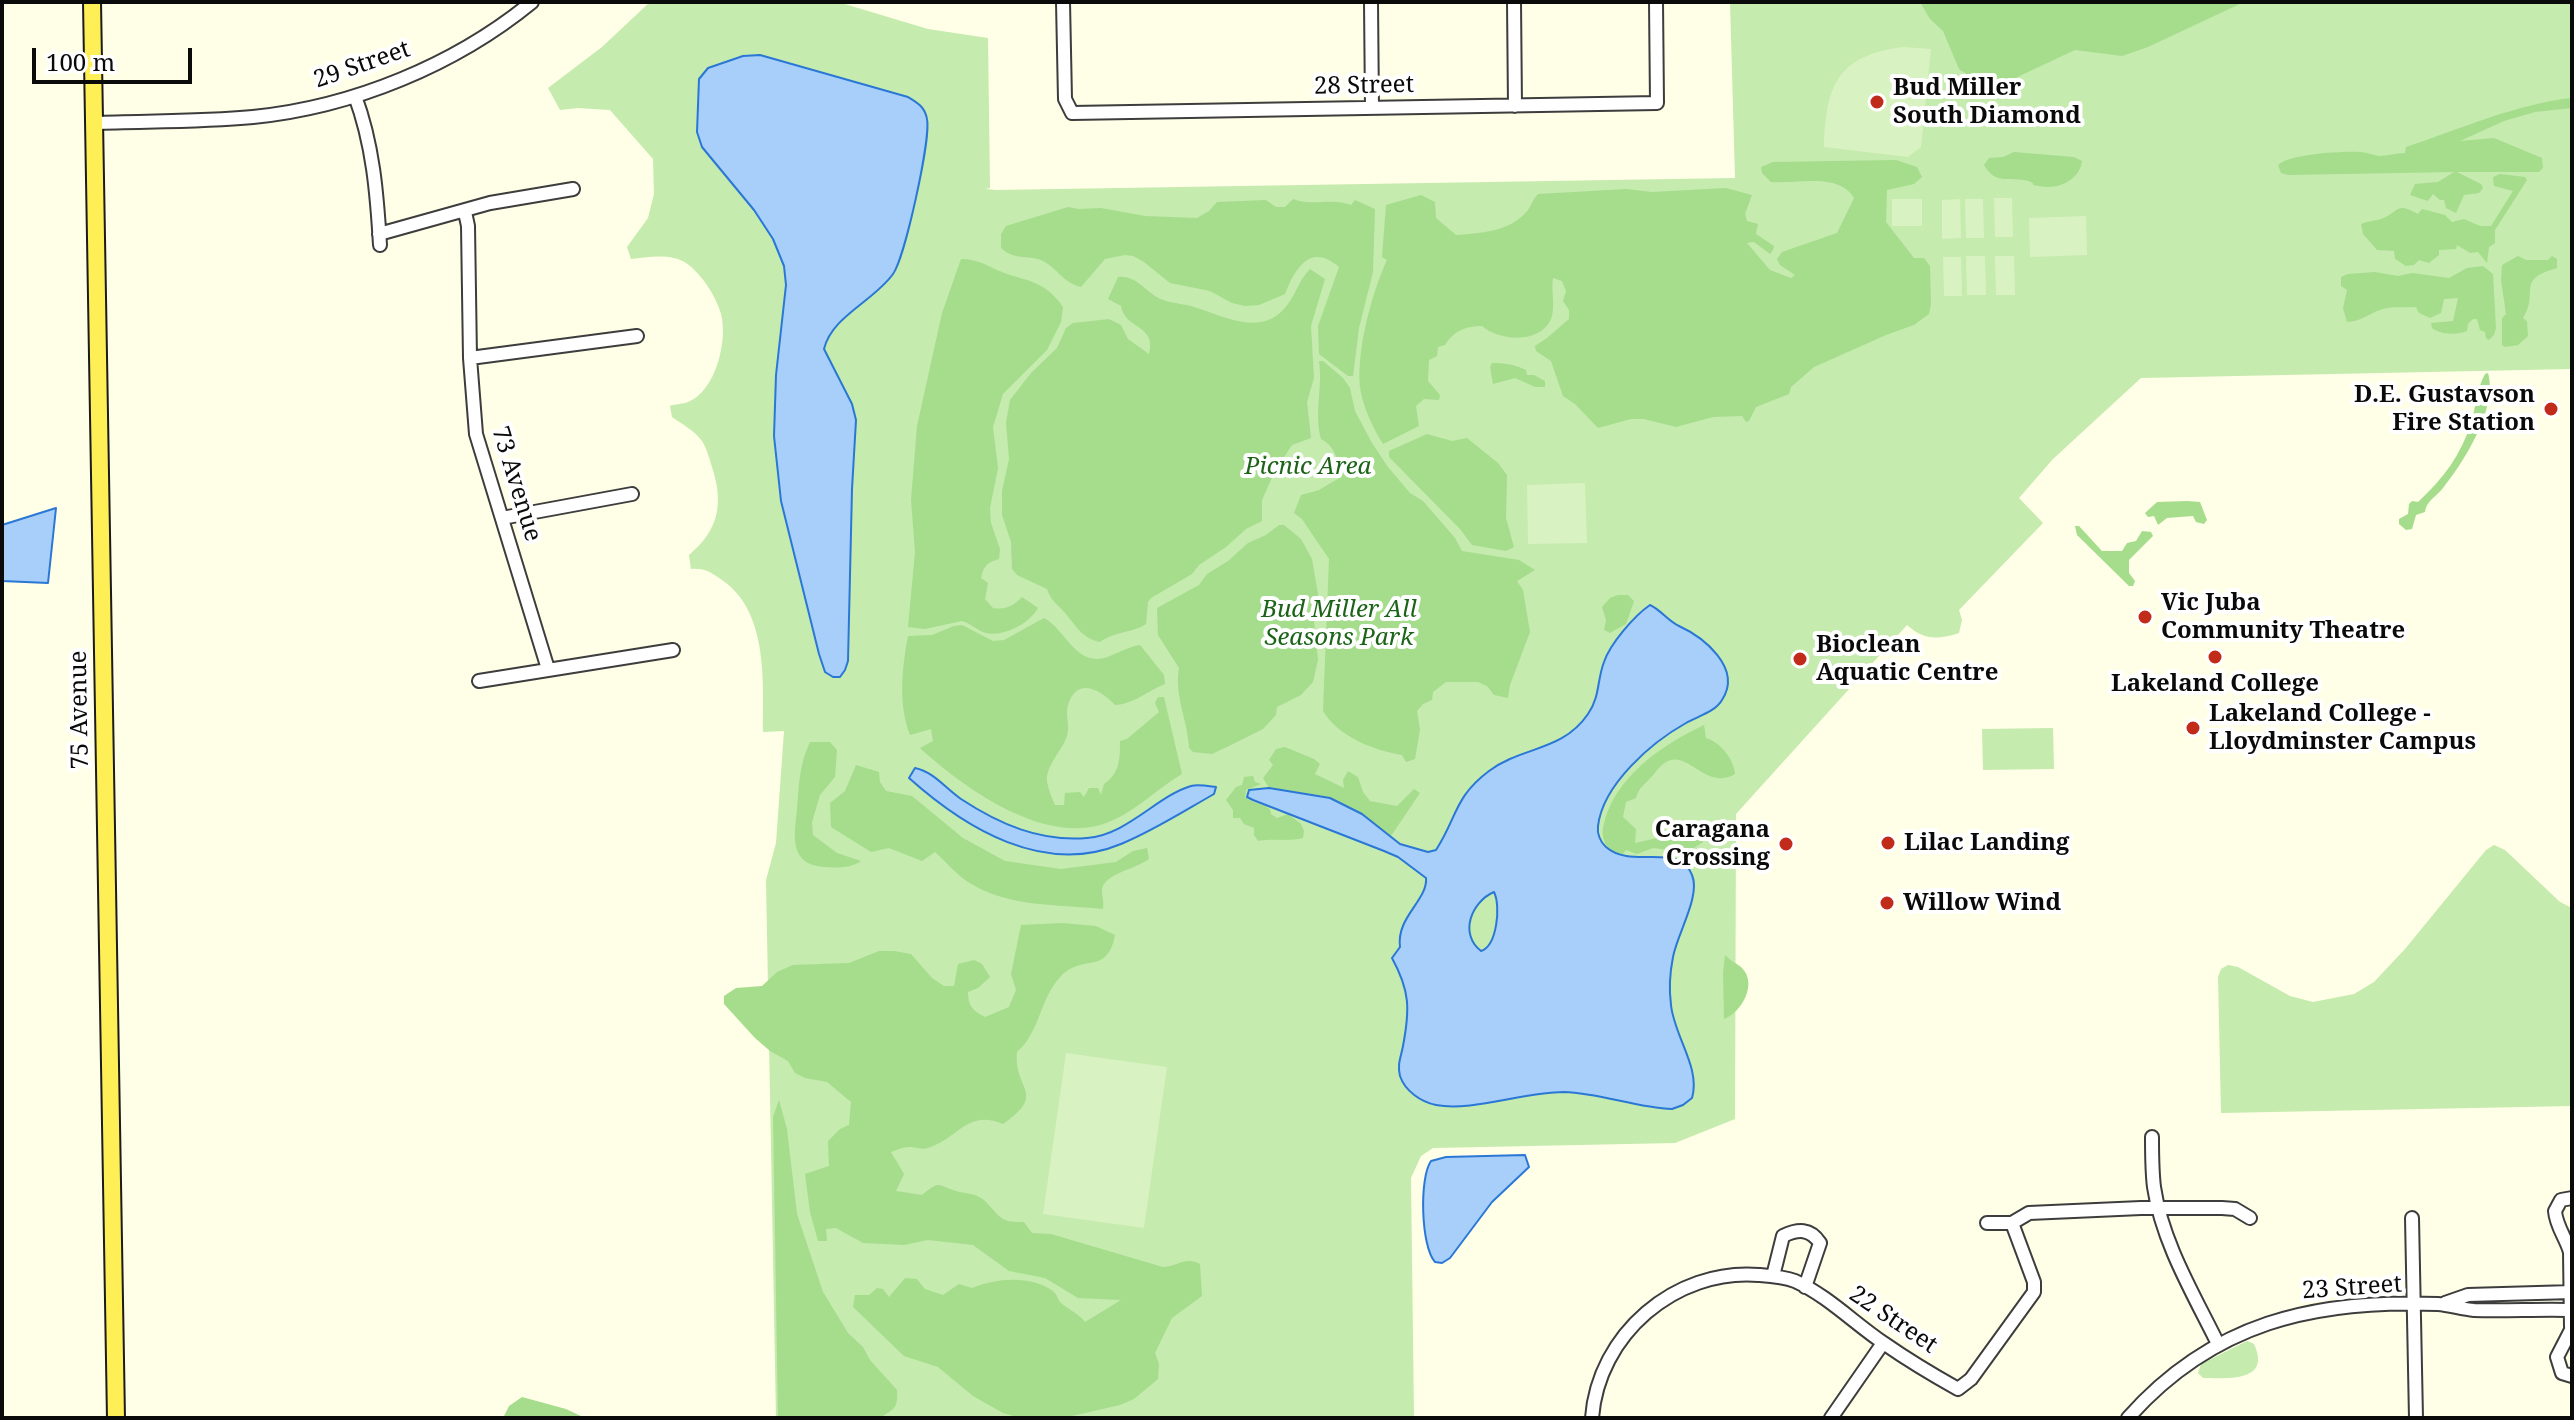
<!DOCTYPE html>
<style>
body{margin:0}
#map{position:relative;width:2574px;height:1420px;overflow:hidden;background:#fffee6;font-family:"Noto Serif",serif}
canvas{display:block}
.frame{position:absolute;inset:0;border:4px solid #0a0a0a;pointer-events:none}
.scale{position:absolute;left:32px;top:48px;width:160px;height:36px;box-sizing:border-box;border:4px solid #0a0a0a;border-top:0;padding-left:10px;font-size:24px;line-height:28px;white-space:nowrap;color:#0a0a0a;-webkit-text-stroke:6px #fff;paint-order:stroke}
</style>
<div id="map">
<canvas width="2574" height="1420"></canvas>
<div class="frame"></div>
<div class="scale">100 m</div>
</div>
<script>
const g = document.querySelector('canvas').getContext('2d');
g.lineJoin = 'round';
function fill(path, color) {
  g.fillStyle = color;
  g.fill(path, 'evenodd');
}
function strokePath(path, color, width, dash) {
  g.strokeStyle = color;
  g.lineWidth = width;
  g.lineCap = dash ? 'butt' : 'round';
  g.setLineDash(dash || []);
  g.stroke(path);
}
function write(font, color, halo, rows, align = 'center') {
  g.font = font + ' "Noto Serif",serif';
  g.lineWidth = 8;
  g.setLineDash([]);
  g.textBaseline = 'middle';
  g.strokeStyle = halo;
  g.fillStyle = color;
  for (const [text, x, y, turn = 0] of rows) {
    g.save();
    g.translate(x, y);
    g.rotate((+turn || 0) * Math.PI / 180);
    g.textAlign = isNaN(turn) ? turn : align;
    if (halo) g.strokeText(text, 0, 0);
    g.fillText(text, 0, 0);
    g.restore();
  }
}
fill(new Path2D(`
 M650 2H838L928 29 988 38 990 188 985 189 996 190 1735 178 1730 2H2572V369L2141 378 2053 459 2019 498 2043 523 1959 610 1962 620 1959 633C1937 640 1924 640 1907 625L1736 814 1735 1119 1675 1143 1433 1148 1421 1156 1411 1178 1414 1418H776L766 880 776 843 784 731 763 732C763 681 769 609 719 578 709 571 703 568 691 569L689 555C720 529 724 502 711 464 709 457 706 447 702 441 695 431 682 424 672 417L670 406C675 404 683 404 688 402 716 391 728 340 721 314 716 296 701 273 686 263 672 253 647 257 631 259L627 247 648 218 654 194 653 159 610 110 578 108 560 110 548 88 602 47Z
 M2053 728 2054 769 1983 770 1982 729Z
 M2494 845 2505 850 2560 902 2572 908V1106L2221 1113 2218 977 2221 969 2228 965 2238 967 2290 996 2313 1002 2354 994 2374 982 2405 949 2486 850Z
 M2247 1341 2254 1344C2272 1383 2226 1378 2203 1378L2198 1373 2201 1364Z`), '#c5ebae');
fill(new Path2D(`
 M1920 2H2244L2148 47 2122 56 2075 50 2011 80 1989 84 1978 82 1959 69 1943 31 1930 19Z
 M2572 98V108L2535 112 2504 121 2460 141 2494 138 2542 158 2543 168 2539 172H2457L2481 184 2483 188 2479 193 2464 195 2456 213 2446 208 2444 200H2440L2433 194 2428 201 2410 195 2415 184 2438 182 2454 172 2288 175 2281 173 2278 165C2290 154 2343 151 2360 152 2366 152 2373 155 2379 156 2388 156 2395 153 2405 153L2406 147C2461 129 2515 104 2572 98Z
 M2014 152 2074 157 2082 161C2079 181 2058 190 2039 186 2028 185 2038 184 2028 181 2010 176 1996 186 1984 165L1989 158 2003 157Z
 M1896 160 1917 167 1922 177 1914 184 1887 190 1886 222 1914 258H1924L1930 266 1931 304 1929 314 1914 325 1886 335 1814 367 1791 387 1789 394 1756 407 1749 421 1746 422 1742 416 1713 417 1676 427 1644 419H1631L1598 428 1575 404 1563 396 1551 361 1536 351 1535 346 1547 338 1569 319V310L1563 301 1566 291 1562 281 1553 278C1551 290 1555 304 1552 316 1544 344 1500 342 1482 326 1466 326 1453 331 1445 345L1438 347 1437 356 1429 360 1428 381 1440 395 1439 400 1424 399 1416 406 1419 426 1383 444C1373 428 1365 411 1361 393 1354 357 1372 292 1387 260L1382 257 1386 205 1421 195 1435 202 1436 218 1456 235C1482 233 1510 232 1528 210 1532 204 1533 199 1538 194L1626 189 1652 192 1726 188 1752 195 1745 214 1747 221 1758 224 1756 234 1774 246 1773 250 1770 254 1754 242 1747 243 1770 270 1791 278 1795 275 1780 265 1777 259 1782 252 1837 233 1854 198C1839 172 1797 184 1771 182L1762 173 1761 167 1773 162Z
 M2500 174 2525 177 2527 180 2495 230V243L2489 247 2487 263 2478 252 2470 253 2457 245 2456 249 2439 250V255L2429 263 2419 260 2414 265 2406 266 2395 259 2394 251 2377 250 2363 234 2361 224C2368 221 2374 221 2381 219 2400 212 2395 201 2418 214L2422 209 2445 215 2452 222 2464 219 2480 226H2491L2513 191 2494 186 2493 177Z
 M1293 199C1314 207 1332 197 1351 205L1355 200 1375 209 1373 272 1359 328 1353 376H1348L1319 354 1318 326 1339 267C1310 242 1295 269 1285 294L1259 305 1245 306 1232 303 1210 291 1170 283 1144 262 1133 256 1125 255 1105 259 1081 287C1060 282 1057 265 1038 259 1023 256 1013 259 1001 248V234L1006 226 1068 207 1079 209 1101 208 1145 216 1197 218 1209 211 1217 202 1266 200 1276 207H1285Z
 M2518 256 2526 260H2548L2552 256 2557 259V268C2514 280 2540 292 2523 318L2527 321 2528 336 2518 345 2505 347 2502 345V318L2506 314 2501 280 2502 265Z
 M961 259C981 259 991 269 1010 275 1034 282 1048 285 1063 307L1061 322 1047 350 1003 394 993 427 998 468 990 508 991 523 1000 549 999 559C987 563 984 565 981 578L988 583 985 599 993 608C1006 610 1013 606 1022 597L1038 608C1030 623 1004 637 986 633 977 631 971 623 962 621L925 629 908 627 915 552 911 500 917 426 942 313Z
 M2483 266 2493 274 2496 328 2494 335 2489 340 2486 338 2485 332 2480 330 2477 319H2473L2468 324 2467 331C2456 335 2441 335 2432 328L2431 323 2453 321 2458 298 2444 299 2441 313 2430 318 2419 313 2416 307C2406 308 2393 306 2383 309 2370 312 2364 321 2347 322L2343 308 2347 290 2341 286V277L2348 274 2375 272 2398 276 2412 273 2449 278 2467 268Z
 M1310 269 1325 279 1311 326 1314 378 1307 402 1311 438 1292 445 1275 471 1262 500V521L1246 529 1226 547 1199 565 1192 574 1151 598 1148 602 1146 624C1133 633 1115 631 1100 642 1082 638 1077 627 1066 614 1057 603 1053 604 1047 589L1017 575 1012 569 1011 542 1002 515V491L1009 459 1006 423 1010 400 1031 373 1057 348 1066 328 1073 323 1109 319 1121 325 1128 339 1149 354C1157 324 1125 330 1121 306L1108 299 1118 277C1134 275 1143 288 1155 296 1165 303 1179 303 1191 306 1219 314 1257 337 1283 310 1295 298 1298 281 1310 269Z
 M1319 361H1323L1343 378 1350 388 1355 411 1372 443 1388 467 1410 493 1423 501 1455 538 1462 551 1519 560 1535 570 1517 581 1523 590 1530 632 1510 685 1508 698 1494 695 1487 686 1478 682H1446L1433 692 1432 700 1423 704 1417 711 1420 730 1415 759 1406 762 1402 755C1373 750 1339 737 1323 711L1329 559 1302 519 1294 513 1301 495 1319 490 1341 477C1338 461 1336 447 1321 439 1314 413 1323 387 1319 361Z
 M1492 363C1504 363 1514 364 1526 370L1527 375H1534L1545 381V387H1535L1515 378 1493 384 1490 367Z
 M2488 373C2498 408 2464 462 2443 488 2436 497 2426 501 2425 512L2416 515 2412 529 2406 530 2399 524V519L2408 514 2409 504 2412 501 2418 502C2443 479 2461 455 2471 423 2476 407 2477 388 2485 374Z
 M1427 434 1452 441 1467 438 1498 463 1507 475 1506 518 1514 547 1506 551 1472 545 1460 529 1389 457V451Z
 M2187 501 2200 502 2207 520 2204 524 2196 522 2193 516 2167 518 2158 525 2154 516 2148 517 2145 513 2157 502Z
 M1279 525H1284L1301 539 1312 559 1318 594 1317 612 1314 621 1318 660 1313 682 1301 695 1277 707 1276 715 1263 729 1231 745 1212 754 1193 752 1189 748C1188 721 1174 696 1179 668L1158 635 1157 608 1199 585 1207 574 1228 561 1248 543 1266 535Z
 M2075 526H2079L2102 551H2122L2127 543 2136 541 2142 531 2151 532 2153 536 2129 560V573L2135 581 2133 586H2129L2077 535Z
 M1618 595H1628L1634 601 1626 624 1610 633 1604 630 1606 620 1602 607 1610 598Z
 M1044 618C1065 629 1075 665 1104 658 1117 654 1127 647 1140 645L1164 675 1165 684C1149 690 1132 705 1115 705 1101 690 1077 676 1068 705 1065 715 1070 725 1067 736 1062 751 1046 765 1047 781 1048 789 1052 798 1055 805H1064L1065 793 1080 792 1084 797 1089 788H1098L1101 795 1104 784C1120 773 1120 759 1120 741L1127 739 1159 712 1155 703 1158 697H1164L1182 774C1158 788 1137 810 1111 821 1048 849 965 789 920 748L933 741 931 729 910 735C898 703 902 668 908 636L932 635 954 626 962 625 993 641 1004 640Z
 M1704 725 1706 738C1720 742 1734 759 1735 774 1700 794 1683 733 1654 774 1647 783 1639 786 1636 798L1626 802 1623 817 1636 829 1635 843 1657 838V833L1663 831 1666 833V840L1680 837 1688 839 1698 831 1702 834 1703 842 1694 848 1696 854H1700V861L1689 859 1688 854 1680 847 1669 850 1653 848 1637 854 1626 850 1622 855C1609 852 1601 842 1603 828 1612 779 1661 745 1704 725Z
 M810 742H830L837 750 835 777 820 795 812 822 813 835 837 853 861 861C851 868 837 868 825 867 789 865 794 836 797 810 799 785 799 765 810 742Z
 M1285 747 1314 759 1320 764 1315 774 1344 788 1343 780 1348 771 1358 777 1363 792 1370 801 1397 806 1414 789 1420 793 1391 836 1362 814 1330 798 1269 788 1263 778 1273 765 1269 760 1276 749Z
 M856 765 879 772 880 782 886 791 912 796 963 838 1005 861 1061 869 1116 862 1133 851 1147 848 1149 859C1136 869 1103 874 1102 890 1102 896 1104 902 1103 909 1057 904 1009 908 968 882 956 874 945 861 935 852L922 861 889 848 871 852 831 827 830 803 845 791Z
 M1253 776 1255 782 1261 784 1246 790 1245 797C1254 804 1262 803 1270 809L1271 814 1277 818 1288 814 1301 824 1304 831 1303 838C1287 842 1274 838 1258 841L1254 835V828L1244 824 1240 818H1233V810L1226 800 1236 787 1242 785 1244 777Z
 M1062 923 1096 926 1115 935C1107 976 1084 953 1061 976 1040 998 1040 1032 1017 1052 1013 1090 1048 1093 1003 1124 967 1109 958 1139 928 1148 920 1150 917 1147 909 1147 904 1147 896 1150 891 1152L904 1174 896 1191 922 1195C941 1180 936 1185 956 1191 967 1194 977 1193 986 1202 1000 1217 1001 1223 1024 1222L1032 1233 1051 1234 1163 1267C1177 1267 1185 1256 1200 1264L1202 1296 1172 1318 1155 1353 1159 1364 1158 1379 1134 1399 1120 1405 1063 1418H1020L1003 1413 973 1396 938 1367 904 1356 853 1307 855 1295H869L877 1288 883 1289 889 1297 905 1278 917 1279 925 1289 943 1295 959 1284 972 1288C996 1278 1031 1275 1053 1291 1058 1296 1056 1296 1060 1302 1067 1309 1078 1313 1085 1322L1121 1300 1078 1298 1045 1278 1009 1271 973 1245 928 1240 904 1245 863 1243 836 1228 826 1229 827 1241H818L810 1212 805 1174 829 1166 828 1141 840 1129 849 1125 851 1102 827 1082 805 1078 795 1073 788 1061 770 1051 755 1038 724 1004V996L736 988 762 986 777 972 793 965 849 963 879 951H894L911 954 932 978 944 986H954L958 964 974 960 982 964 990 977 978 988 968 992C968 1006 973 1011 985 1017L1009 1007 1016 990 1011 974 1021 925Z
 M1725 955C1730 961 1737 963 1742 968 1758 984 1741 1013 1724 1019L1723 973Z
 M779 1100 787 1129 797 1214 823 1292 848 1333 863 1347 870 1360 897 1390C898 1410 894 1408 880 1418H778L773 1117Z
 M522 1397 566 1409 585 1418H503L509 1406Z`), '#a5dd8d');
fill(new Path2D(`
 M1904 47 1931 49 1921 147 1908 157 1824 147C1826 84 1838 55 1904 47Z
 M1994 198H2012L2013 237H1995Z
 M1892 199H1922V226H1892Z
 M1960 199 1961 238 1942 239V200Z
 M1965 199H1983L1984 238H1966Z
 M2086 216 2087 255 2030 257 2029 218Z
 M1966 256H1985L1986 295H1967Z
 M1995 256H2014L2015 295H1996Z
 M1943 257H1961L1962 296H1944Z
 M1585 483 1587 543 1528 544 1527 485Z
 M1066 1053 1167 1067 1144 1228 1043 1214Z`), '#d9f2c1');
const water = new Path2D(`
 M760 55 908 97C918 103 925 107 927 119 931 139 905 257 893 274 874 301 832 316 824 349L852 404 856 420 852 489 848 661 845 670 840 677H833L825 672 819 654 781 501 774 436 776 375 786 285 784 266 773 239 754 210 702 147 697 132 699 79 708 68 743 56Z
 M56 508 48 583 2 581V525Z
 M1650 605C1661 610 1668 621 1679 626 1703 637 1743 668 1722 700 1715 712 1698 716 1686 723 1652 742 1603 784 1598 826 1597 833 1600 842 1606 847 1632 870 1679 841 1692 875 1701 896 1677 934 1673 957 1670 972 1669 990 1671 1005 1674 1036 1701 1068 1692 1098L1683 1105 1672 1109C1636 1108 1601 1093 1564 1092 1524 1092 1471 1112 1436 1105 1421 1102 1405 1091 1400 1076 1397 1064 1401 1057 1403 1046 1410 1009 1410 991 1392 958L1400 947C1396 917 1428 900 1426 878L1398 857 1384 851 1253 800 1247 797 1249 790 1269 788 1330 798 1362 814 1400 844 1428 852 1436 850C1457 818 1454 797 1489 771 1522 746 1562 752 1588 714 1600 697 1597 680 1604 662 1610 644 1634 616 1650 605ZM1494 892C1501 906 1497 946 1481 951 1459 934 1471 902 1494 892Z
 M915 768C934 772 945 788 961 799 999 824 1040 842 1087 838 1127 835 1157 796 1191 786 1198 784 1208 786 1216 787L1214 794C1184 811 1153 831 1121 844 1044 876 966 829 909 778Z
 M1525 1155 1529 1167 1492 1202 1450 1258 1442 1263 1435 1262C1421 1247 1419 1178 1431 1161L1446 1157Z`);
fill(water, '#a7cffa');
strokePath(water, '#2a77d6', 2);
const minor = new Path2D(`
 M1063 2 1065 99 1072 113 1657 103 1656 2
 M1371 2 1372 108
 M1514 2 1515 106
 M355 96C373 144 377 194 380 245
 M94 123C147 121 200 122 253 117 353 107 455 65 532 2
 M465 212 468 226 470 358 476 434 548 669
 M379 234 490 203 573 189
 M470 358 637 336
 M502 518 632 494
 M479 681 673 650
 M2152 1137C2152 1153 2152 1171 2154 1187 2162 1242 2194 1295 2218 1344
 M2572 1198 2561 1200 2555 1211C2556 1226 2566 1238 2570 1252L2572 1244
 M2412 1218 2416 1418
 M1987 1223H2012L2029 1213 2141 1208H2222L2235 1209 2250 1218
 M2570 1252 2571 1327
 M1773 1276 1783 1236C1798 1229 1810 1228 1820 1243L1805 1287
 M2445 1303 2468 1295 2572 1292
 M2572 1328 2557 1357 2562 1373 2572 1376
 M1592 1418C1598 1335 1675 1268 1759 1275 1771 1276 1784 1277 1795 1281 1828 1296 1855 1324 1885 1344 1908 1360 1933 1375 1958 1389L1971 1379 2034 1292V1282L2012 1223
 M1831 1418 1883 1343
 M2128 1418C2212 1323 2314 1299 2438 1304 2450 1305 2462 1309 2474 1310 2507 1311 2539 1309 2572 1310`);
const major = new Path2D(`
 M92 2 116 1418`);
strokePath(minor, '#3d3d3d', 16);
strokePath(major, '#1b1b1b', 20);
strokePath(minor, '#fff', 12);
strokePath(major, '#ffef56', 16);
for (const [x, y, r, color] of [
 [1877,102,8,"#c12c1a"],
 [2551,409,8,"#c12c1a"],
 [2145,617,8,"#c12c1a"],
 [2215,657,8,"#c12c1a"],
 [1800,659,8,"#c12c1a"],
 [2193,728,8,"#c12c1a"],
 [1888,843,8,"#c12c1a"],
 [1786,844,8,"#c12c1a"],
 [1887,903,8,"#c12c1a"]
]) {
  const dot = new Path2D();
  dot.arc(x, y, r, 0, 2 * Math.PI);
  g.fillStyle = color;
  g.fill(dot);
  strokePath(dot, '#fff', 3);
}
write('24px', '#0a0a0a', '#fff', [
 ["29 Street",362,65,-19],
 ["28 Street",1364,86,-1],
 ["73 Avenue",516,484,73],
 ["75 Avenue",80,710,-91],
 ["23 Street",2352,1288,-4],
 ["22 Street",1893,1320,34]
]);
write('bold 24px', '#0a0a0a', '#fff', [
 ["Bud Miller",1893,88],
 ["South Diamond",1893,116],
 ["D.E. Gustavson",2535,395,"right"],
 ["Fire Station",2535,423,"right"],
 ["Vic Juba",2161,603],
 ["Community Theatre",2161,631],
 ["Bioclean",1816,645],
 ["Aquatic Centre",1816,673],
 ["Lakeland College",2215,684,"center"],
 ["Lakeland College -",2209,714],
 ["Lloydminster Campus",2209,742],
 ["Caragana",1770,830,"right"],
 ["Crossing",1770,858,"right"],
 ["Lilac Landing",1904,843],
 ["Willow Wind",1903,903]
], 'left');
write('italic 24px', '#1c6417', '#fff', [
 ["Picnic Area",1308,467],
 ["Bud Miller All",1339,610],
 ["Seasons Park",1339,638]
]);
</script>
